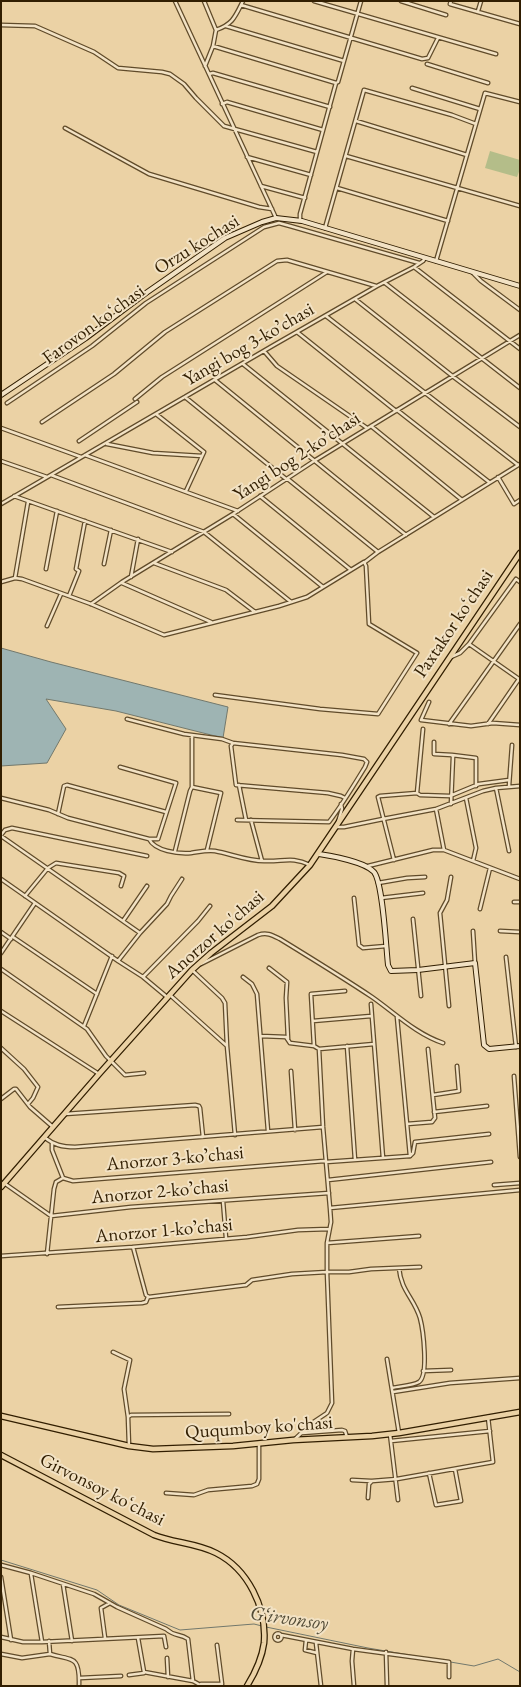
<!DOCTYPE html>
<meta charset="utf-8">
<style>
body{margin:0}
#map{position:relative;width:521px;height:1687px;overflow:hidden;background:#ebd2a5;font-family:"EB Garamond",serif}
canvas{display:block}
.frame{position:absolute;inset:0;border:2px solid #311e01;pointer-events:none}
</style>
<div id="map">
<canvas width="521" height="1687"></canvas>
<div class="frame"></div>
</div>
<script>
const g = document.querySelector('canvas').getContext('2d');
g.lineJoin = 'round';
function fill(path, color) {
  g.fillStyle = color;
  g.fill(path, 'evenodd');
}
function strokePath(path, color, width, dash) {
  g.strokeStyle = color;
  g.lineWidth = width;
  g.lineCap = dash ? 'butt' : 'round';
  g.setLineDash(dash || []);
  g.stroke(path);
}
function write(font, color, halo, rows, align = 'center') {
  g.font = font + ' "EB Garamond",serif';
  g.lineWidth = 4;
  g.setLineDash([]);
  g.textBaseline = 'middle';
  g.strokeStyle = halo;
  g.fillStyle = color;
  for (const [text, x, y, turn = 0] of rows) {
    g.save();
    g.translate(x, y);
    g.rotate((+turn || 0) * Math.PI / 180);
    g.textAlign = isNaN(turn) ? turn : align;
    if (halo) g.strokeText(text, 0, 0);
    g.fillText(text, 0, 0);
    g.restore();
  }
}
fill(new Path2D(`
 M490 151 520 160V169L517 177 485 168Z`), '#b4bd89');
const water = new Path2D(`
 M1 648 51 662 228 707 223 738 116 711 46 699 66 729 47 763 1 766Z`);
fill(water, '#9eb4b3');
strokePath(water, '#72786c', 1);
strokePath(new Path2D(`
 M1 1560 97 1590 119 1605 180 1630 254 1624 262 1626
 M266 1627 368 1648 474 1666 498 1659 520 1672`), '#72786c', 1);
const street = new Path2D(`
 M175 1 276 218
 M204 1 216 30
 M314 1 496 54
 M401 1 446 15
 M451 1 450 4 520 24
 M241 5 422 59 428 58 438 38
 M478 11 481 1
 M1 25 35 26 94 52 118 68 162 72 170 74 184 84 196 98 224 126 317 152
 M226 26 344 61
 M213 46 336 83
 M427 64 488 83
 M205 66 213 46 216 30C233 24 235 17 243 1
 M209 74 213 73 330 107
 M412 88 480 109
 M222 104 227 102 323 130
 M356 121 467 155
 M65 128 149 174 259 207 272 209
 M346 156 520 206
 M247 157 311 175
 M261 186 305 198
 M337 188 448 221
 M300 221V214L336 83 338 82 361 1
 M325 228 364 90 452 115 476 124
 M436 261 485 93 520 102
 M414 267 520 349
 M472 272 481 281 520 310
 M385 283 520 388
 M355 299 455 378 520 427
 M326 316 518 465
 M297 332 396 411
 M264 351 277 366 367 428
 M243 364 434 517
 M215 380 406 535
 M185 397 286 479 289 480 378 552
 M135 399 162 377 327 272
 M7 403 92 346 146 303 264 227 279 223 290 226 419 263
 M397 410 489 482
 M156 414 204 452 186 491
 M42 422 114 374 165 332 277 261 287 260 376 286
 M371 426 462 500
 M1 428 81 457
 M79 441 137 402
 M107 444 153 453 202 456
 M85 455 238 511
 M1 461 47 477
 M51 475 204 532 291 602
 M498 477 514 504 520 500
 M14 496 172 552
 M260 496 351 570
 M1 504 274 345 377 286 414 267 423 261 425 258
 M233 514 323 587
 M365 562 378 552 520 464
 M154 563 226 590 255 612
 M104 564 111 530
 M46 569 57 511
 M131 577 138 539
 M15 578 28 502
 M1 582 15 578 22 579 91 604 164 635 279 606 307 597 364 562 366 566 369 624 417 653 378 714 320 709 215 695
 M122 583 211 622
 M69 596 79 571 76 569 85 521
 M91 604 122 582 233 514 314 461 520 335
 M47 626 61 594
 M469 644 519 679
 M451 657 460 653 469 644 516 579 520 582
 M429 702 421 720 471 726 493 723 520 725
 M127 719 184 734 222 739 233 743
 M449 724 520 624
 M488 724 519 679
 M192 736V787
 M434 742V754L452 755 453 757 451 804
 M452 755 476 758V786
 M239 785 246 820
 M509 786 512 745
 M496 788 509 851
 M417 793 423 729
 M1 798 49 810 68 818 149 839H158L176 783 120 767
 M466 798 476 848 473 861
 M436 809 444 850
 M58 814 64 786 67 785 166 812
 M237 820 329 822C342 805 354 785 365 767L367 762 364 759 342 755 233 743 231 746 236 785 328 793 341 796 345 798
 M251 820 262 861
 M338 822 342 809 341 804
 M336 827H344L383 819 436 809 483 791 496 788 520 786
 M1 835 5 830 12 828 147 856
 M1 836 140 933
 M149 839C155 851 178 854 191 853 199 852 206 850 215 851 231 854 248 861 264 861 283 862 292 856 310 865
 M175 851 190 791 192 787 221 793 207 850
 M394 860 378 797 380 796 417 793 420 795 450 796 479 784 509 780
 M368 866 433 850H444L520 879
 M1 879 118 961 143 977 167 997
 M378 883 407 878 425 877
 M25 896 48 868 56 863 119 873 124 876 121 886
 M354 898 359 945 363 948 386 946
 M381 898 423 893
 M514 902H520
 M480 909 490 868
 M413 919 421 996
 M123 921 147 886
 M473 931 475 963
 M500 931 520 932
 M1 932 11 939
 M13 937 97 994
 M1 953 35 903
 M506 957 516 1047
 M118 961 140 933 167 904 171 896 182 879
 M201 964 258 935C267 932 272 935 280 939 311 958 342 977 372 997 395 1013 416 1034 443 1043
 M269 968 287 982 286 998 288 1039
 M1 969 87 1029 106 1056 125 1075 144 1073
 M192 970 222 998 225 1003 227 1046 235 1135
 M143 977 198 921 210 906
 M243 977 252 984 257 994 268 1131
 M170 995 227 1046
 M371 1004 383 1158
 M449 1006 440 913 447 900 451 877
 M1 1011 99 1074
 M397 1017 410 1156
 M313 1021 371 1016
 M84 1026 112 956
 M261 1036 286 1037 290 1043 314 1046 319 1049 374 1044
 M314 1046 311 994 345 991
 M347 1046 355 1160
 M1 1048 24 1069 38 1087 33 1098 28 1104
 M291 1071 295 1130
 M514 1076 520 1157
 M433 1095 459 1091 457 1066
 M1 1099 14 1089H16L30 1107 53 1127
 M434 1112 487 1106
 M65 1114 195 1105 199 1106 200 1108 203 1137
 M407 1124 432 1122 435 1118 428 1049
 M44 1137C54 1145 62 1147 75 1147L323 1127
 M52 1143V1150L63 1178 73 1181 324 1161 326 1162 410 1156
 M410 1156 413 1153 415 1142 489 1134
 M328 1180 491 1162
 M4 1183 51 1216 131 1207 329 1193
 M494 1185 520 1183
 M223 1201 226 1238
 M330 1208 520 1190
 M327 1243 419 1236
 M133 1247 146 1295 149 1297 246 1285 252 1280 292 1274 327 1272H349L371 1269 420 1267
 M47 1254 54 1189 56 1182 63 1178
 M1 1256 133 1247 247 1237 298 1230 329 1229
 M58 1307 142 1303 146 1302 148 1297
 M113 1352 130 1360 124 1389 128 1417
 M387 1359 399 1433
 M423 1371 451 1370
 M392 1388C400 1386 412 1386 419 1382 429 1375 423 1329 420 1318 414 1298 401 1291 399 1268
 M393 1392 450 1383 520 1378
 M302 1433 342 1430 345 1431 347 1437
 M390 1434 398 1500
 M295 1439 312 1423 327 1413 332 1403 327 1272V1243L331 1222 330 1208 323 1127 319 1049
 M391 1441 490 1431
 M129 1446 128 1417 131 1415 229 1414
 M429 1473 436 1505 461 1501 455 1469
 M352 1480 371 1481
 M166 1493 194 1495 208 1490 252 1486 257 1484 259 1479V1444
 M368 1498 369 1484 372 1481 397 1479 493 1462 488 1417
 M1 1565 31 1573 94 1594 117 1607 166 1629C175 1637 179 1633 188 1639L193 1681 202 1686
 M31 1574 42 1642
 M1 1577 11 1640
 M63 1584 72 1641
 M274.5 1637a3.5 3.5 0 1 1 7 0a3.5 3.5 0 1 1-7 0Z
 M281 1635 353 1649 449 1662V1677
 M1 1637 23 1642H42L164 1636 166 1647
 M105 1638 101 1608 110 1603
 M138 1638 144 1672 193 1681
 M306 1640 305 1650 317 1653
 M49 1641 50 1654C72 1661 80 1654 79 1686
 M316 1643 321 1686
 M353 1649 352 1661 354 1686
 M386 1652 387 1686
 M1 1654 22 1658 50 1654
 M167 1658 168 1677
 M129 1675 144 1673
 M80 1678 121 1676
 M201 1684H222L217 1645`);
const secondary = new Path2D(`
 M1 395 86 338 146 293 225 238 262 222 276 218 302 221 520 286
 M319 854C332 856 365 862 374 872 383 883 386 947 388 965L391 971 418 970 475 963 484 1045 489 1049 520 1046`);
const primary = new Path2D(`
 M1 1187 99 1074 192 970 211 953 272 906 310 865 520 553
 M1 1416 129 1446 153 1449 233 1446 293 1440 372 1436 399 1433 520 1412
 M1 1455 154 1535C174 1543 197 1543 216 1553 248 1569 267 1608 264 1643 262 1658 255 1673 247 1686`);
strokePath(street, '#604b2a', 5);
strokePath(secondary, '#311e01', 6);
strokePath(primary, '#311e01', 7);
strokePath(street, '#f2e2c4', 2.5);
strokePath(secondary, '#f2e2c4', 4);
strokePath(primary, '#ebd2a5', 4.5);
write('19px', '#311e01', '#f2e2c4', [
 ["Orzu kochasi",197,245,-32],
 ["Farovon koʻchasi",94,325,-36],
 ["Yangi bog 3-koʼchasi",249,345,-30],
 ["Yangi bog 2-koʼchasi",297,457,-33],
 ["Paxtakor koʻchasi",454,624,-56],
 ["Anorzor ko'chasi",215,935,-41],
 ["Аnorzor 3-koʼchasi",175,1159,-5],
 ["Аnorzor 2-koʼchasi",160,1192,-5],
 ["Аnorzor 1-koʼchasi",164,1231,-5],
 ["Ququmboy ko'chasi",259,1428,-4],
 ["Girvonsoy koʻchasi",102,1490,27]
]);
write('italic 20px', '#524b36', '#f2e2c4', [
 ["G‘irvonsoy",289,1619,8]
]);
</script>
